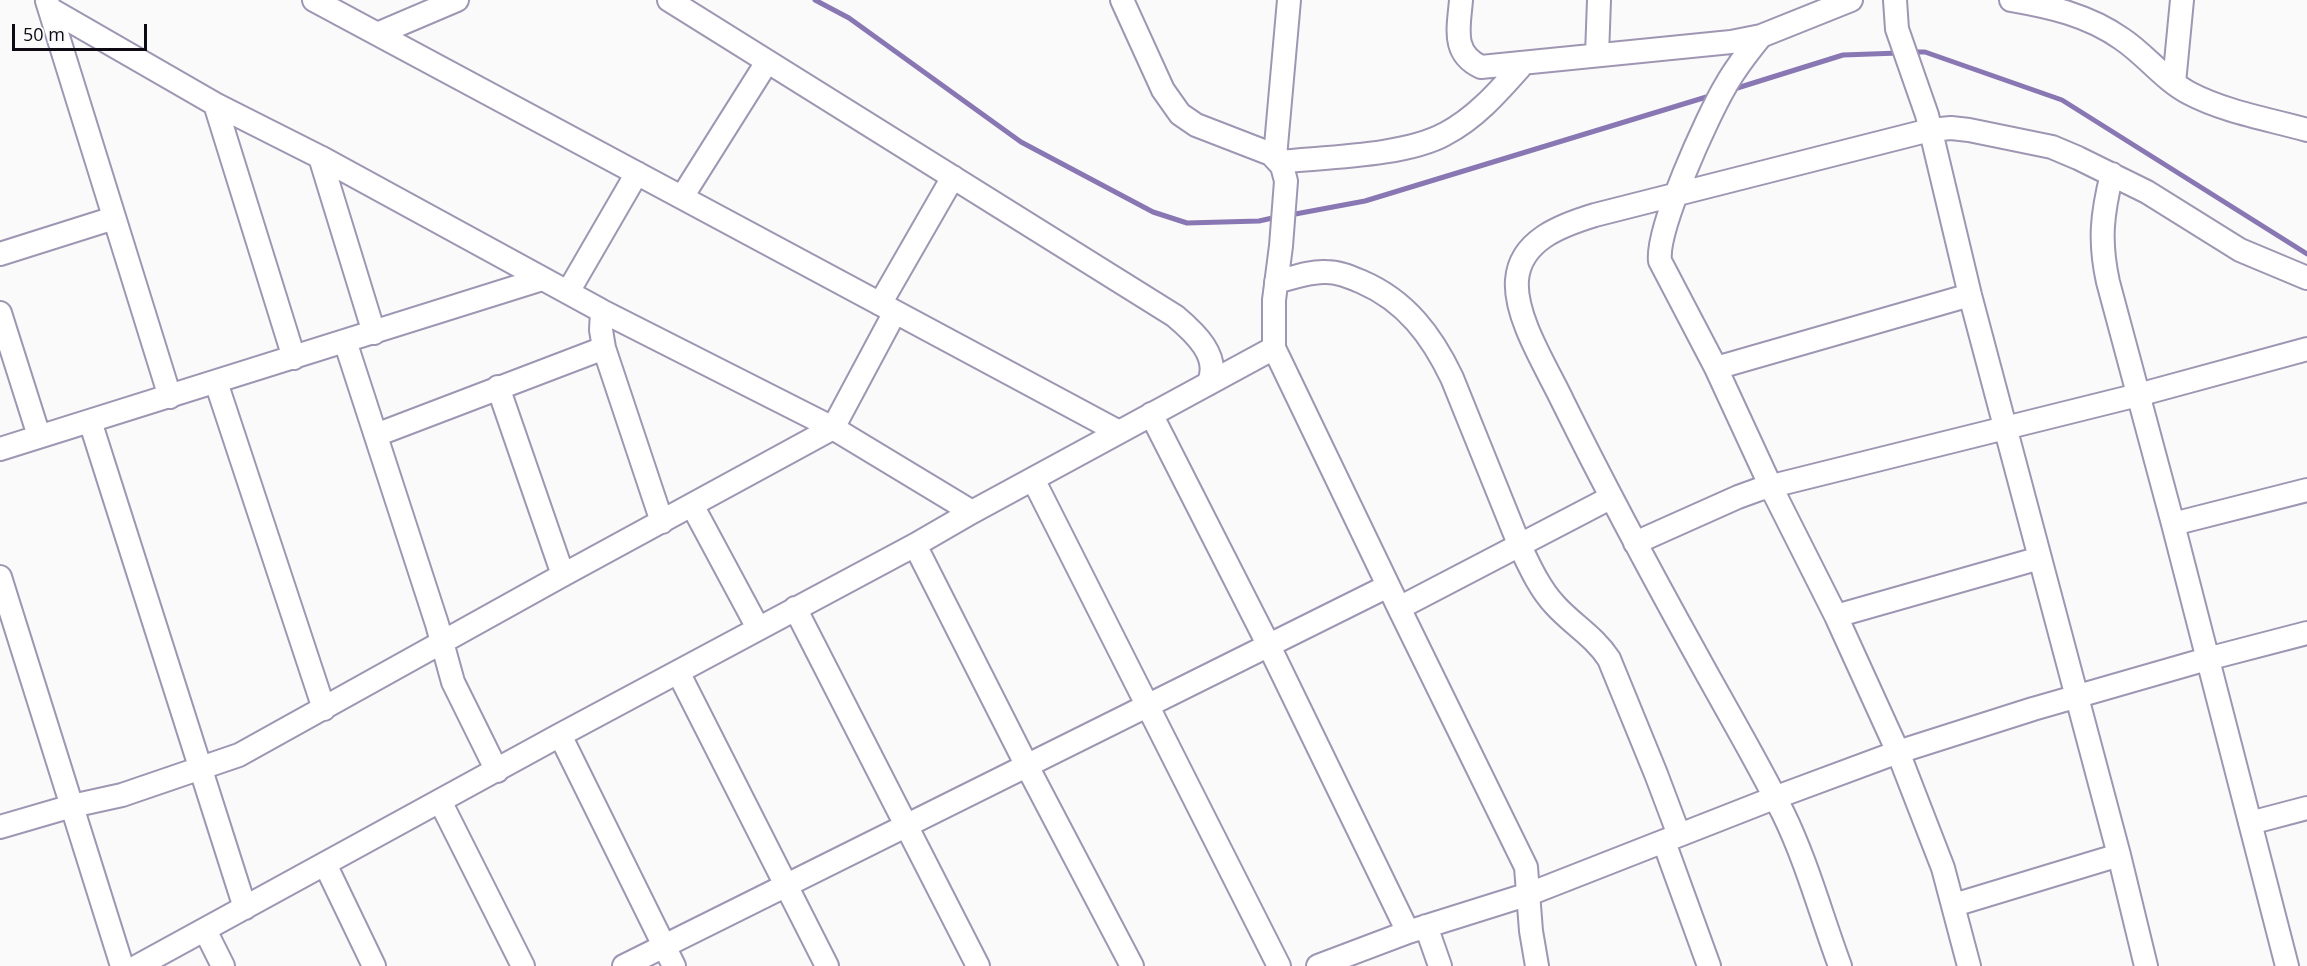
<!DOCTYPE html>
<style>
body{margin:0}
#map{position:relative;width:2307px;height:966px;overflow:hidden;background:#fafafa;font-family:"Open Sans",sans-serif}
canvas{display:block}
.scale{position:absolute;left:12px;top:24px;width:135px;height:27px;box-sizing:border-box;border:3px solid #0d0a13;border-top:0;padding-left:8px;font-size:18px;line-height:21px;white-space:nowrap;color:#0d0a13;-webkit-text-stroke:4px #fafafa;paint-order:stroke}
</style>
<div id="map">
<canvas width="2307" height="966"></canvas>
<div class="scale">50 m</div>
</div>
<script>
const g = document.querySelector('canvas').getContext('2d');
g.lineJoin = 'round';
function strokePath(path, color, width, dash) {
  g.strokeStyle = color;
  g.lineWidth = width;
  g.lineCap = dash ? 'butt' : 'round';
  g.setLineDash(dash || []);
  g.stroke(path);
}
strokePath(new Path2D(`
 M815 0 849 18 1021 142 1153 212 1187 223 1259 221 1277 217
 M1911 52H1925L2062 100 2307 254
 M1734 89 1843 55 1899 53
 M1290 215 1365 201 1713 95`), '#8977b3', 5);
const minor = new Path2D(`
 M314 0 1119 432
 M669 0 1175 316C1194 332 1222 357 1208 384
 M1122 0 1163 90 1180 114 1196 125 1271 154 1282 166 1286 181 1281 246 1274 300V348L1399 608 1526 867 1531 931 1537 966
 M1461 0C1459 27 1451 53 1481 67L1731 42 1761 36 1851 0
 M1895 0 1897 29 1927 115 1970 295 2119 855 2146 966
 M2011 0C2051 7 2088 15 2122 39 2146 55 2164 80 2189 93 2225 112 2268 119 2307 130
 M47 1 170 397
 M50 9 215 104 320 157 602 311 833 428 972 512
 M377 34 457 0
 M1761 36C1748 52 1736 67 1726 85 1708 115 1656 229 1660 261L1716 368 1771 487 1836 616 1898 752 1943 868 1969 966
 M1597 55 1599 0
 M2174 83 2182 0
 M215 104 294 358
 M320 157 374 333
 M1275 157 1289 0
 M1279 162C1326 157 1405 156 1445 134 1476 118 1500 90 1523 64
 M2112 174C2102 214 2099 241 2108 282L2173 524 2287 966
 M682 197 767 62
 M0 254 114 218
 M1276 282C1292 278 1310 271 1326 272 1339 272 1350 277 1362 282 1406 301 1432 336 1452 378L1519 544C1529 565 1539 588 1555 605 1572 624 1595 637 1609 659L1656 774 1679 835
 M568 292 637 173
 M880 304 953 177
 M602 311 601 330 604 348 662 522
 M0 313 39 436
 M345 341 437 624 453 682 497 771
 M1716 368 1970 295
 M216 382 324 709
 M498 387 563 575
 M1151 414 1269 646 1408 932
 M90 421 245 908
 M376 435 604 348
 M0 449 542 279
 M1033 479 1279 966
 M692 505 758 628
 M2173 524 2307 490
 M1635 543 1738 497 1760 489 2138 395 2307 349
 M915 545 1027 766 1132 966
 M0 577 122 966
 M795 608 978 966
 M1399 608 1610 498
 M1836 616 2040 558
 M678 672 827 966
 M560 735 674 966
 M440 801 523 966
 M2250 823 2307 808
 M0 827 72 806 122 795 239 755 563 575 833 428 895 312
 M1664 842 1709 966
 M325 864 374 966
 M1954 905 2119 855
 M1426 926 1440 966
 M205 930 223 966
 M138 966 560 735 915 545 972 512 1274 348
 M624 966 1388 586
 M1318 966 1408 932 1529 894 1774 798 1898 752 2033 709 2207 659 2307 633
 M1840 966C1821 915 1807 862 1783 813 1756 759 1725 707 1696 654 1650 571 1605 487 1563 402 1547 368 1514 317 1517 280 1520 240 1562 225 1595 215L1930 130 1951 128 1969 130 2052 147 2078 158 2147 192 2240 250 2307 278`);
strokePath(minor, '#9e96b2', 26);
strokePath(minor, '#fff', 22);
</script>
